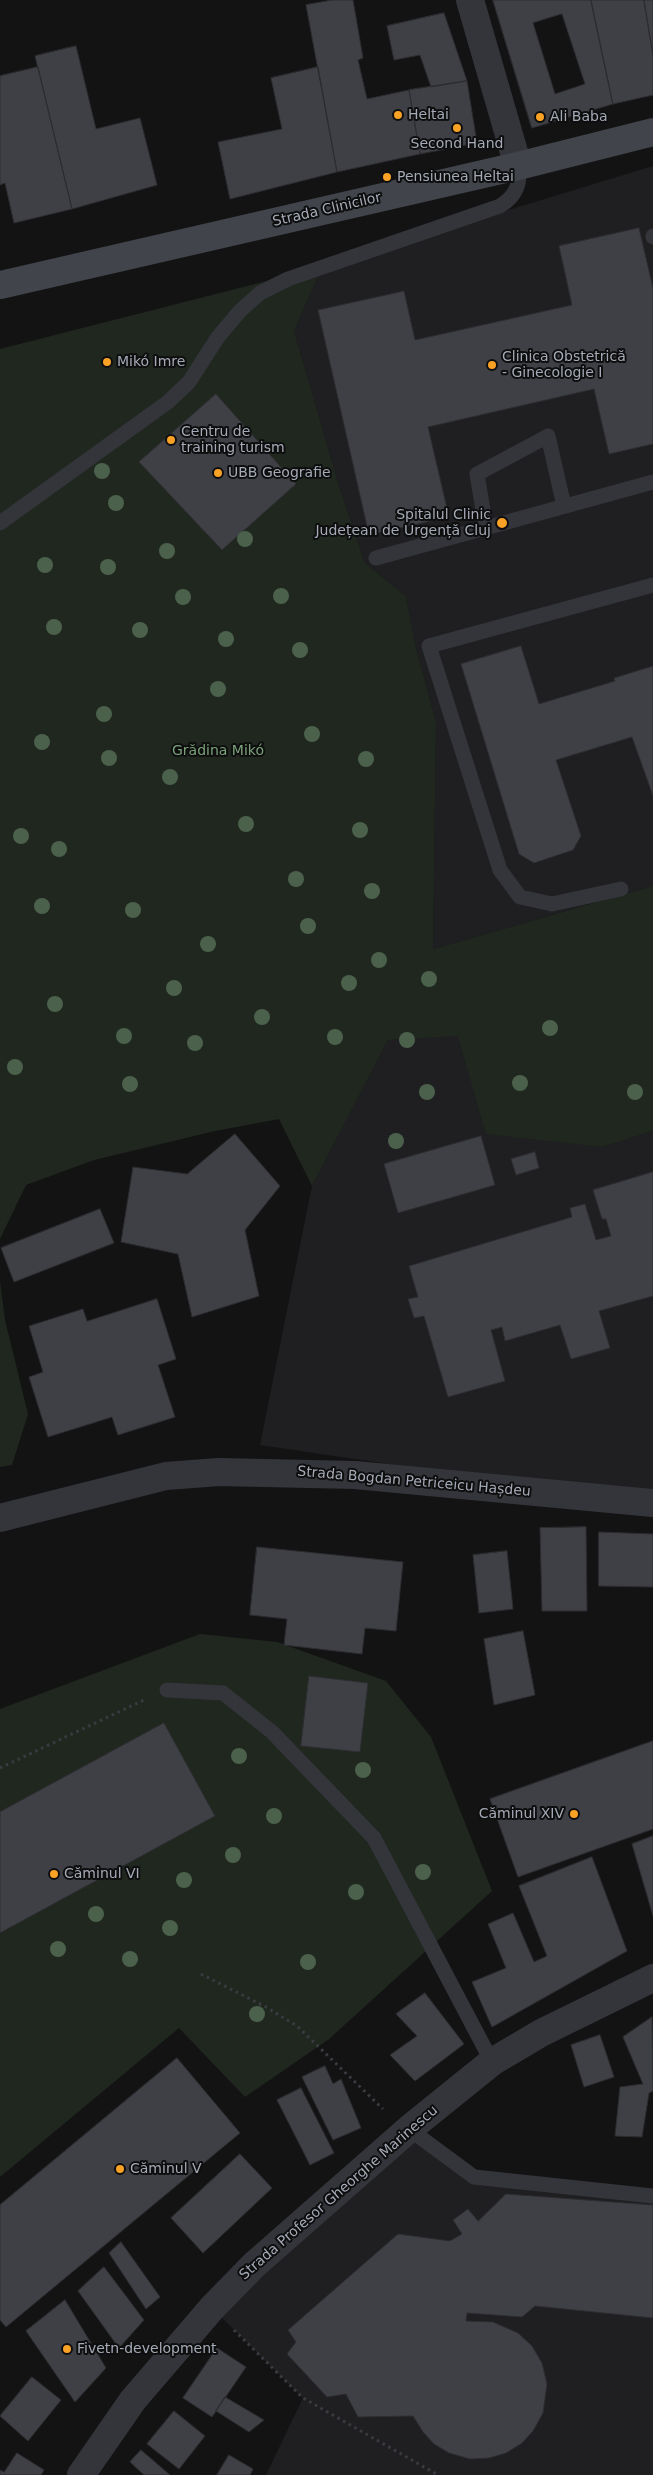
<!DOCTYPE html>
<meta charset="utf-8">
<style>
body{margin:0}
canvas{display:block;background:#131314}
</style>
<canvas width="653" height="2475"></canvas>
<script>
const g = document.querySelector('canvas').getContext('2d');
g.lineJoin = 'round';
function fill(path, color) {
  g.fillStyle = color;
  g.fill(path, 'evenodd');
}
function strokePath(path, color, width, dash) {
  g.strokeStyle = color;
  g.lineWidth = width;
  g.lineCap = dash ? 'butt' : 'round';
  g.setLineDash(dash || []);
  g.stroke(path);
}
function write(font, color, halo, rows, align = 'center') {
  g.font = font + ' "DejaVu Sans",sans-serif';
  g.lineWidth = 4;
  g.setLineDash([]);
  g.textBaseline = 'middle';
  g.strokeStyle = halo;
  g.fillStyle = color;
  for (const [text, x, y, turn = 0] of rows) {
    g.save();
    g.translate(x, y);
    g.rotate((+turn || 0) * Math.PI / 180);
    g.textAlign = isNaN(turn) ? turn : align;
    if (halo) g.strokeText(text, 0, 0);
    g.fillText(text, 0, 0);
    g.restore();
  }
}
fill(new Path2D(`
 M653 166V886L433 949 436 722 416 648 406 596 365 563 338 482 294 331 322 267Z
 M458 1035 602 1147 653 1131V1491L512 1482 260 1445 312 1186 388 1040Z
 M409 2129 474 2177 653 2196V2475H266L303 2398 212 2308Z`), '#1f1f22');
fill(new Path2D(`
 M322 267 294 331 338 482 365 563 406 596 416 648 436 722 433 949 653 886V1131L602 1147 486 1134 458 1036 388 1040 312 1186 279 1119 215 1131 94 1160 26 1185 0 1239V349Z
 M0 1281 5 1320 28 1414 12 1465 0 1467Z
 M200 1634 277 1642 386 1681 431 1737 492 1891 329 2039 245 2097 179 2028 0 2177V1709Z`), '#1f271f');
const building = new Path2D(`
 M332 0H353L363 58 358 60 367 99 409 90 420 154 337 172 306 5Z
 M493 0H591L613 104 532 128ZM562 14 585 84 555 94 533 23Z
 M591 0H644L653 55V95L613 104Z
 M644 0H653V55Z
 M444 13 467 81 431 87 420 55 394 60 387 26Z
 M76 46 96 129 140 118 157 185 72 209 35 56Z
 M38 67 72 209 14 223 5 183 0 185V76Z
 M318 67 337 172 230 199 218 142 282 129 271 78Z
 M467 81 477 143 420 154 409 90Z
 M639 228 653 288V444L609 454 594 389 428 427 449 517 369 535 318 310 404 291 415 340 572 305 559 246Z
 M216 394 296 484 222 550 139 462Z
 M521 646 539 704 615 681 614 678 653 666V796L632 737 556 760 581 836 573 850 534 863 519 854 461 664Z
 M235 1134 280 1186 245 1230 259 1296 192 1317 178 1254 121 1242 133 1167 187 1174Z
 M481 1136 495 1185 398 1213 384 1164Z
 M535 1152 539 1168 516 1175 511 1159Z
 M653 1172V1296L599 1311 610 1348 571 1359 560 1325 505 1341 502 1327 491 1330 505 1381 448 1397 424 1316 414 1318 408 1299 418 1297 409 1266 572 1217 570 1208 585 1204 596 1240 611 1236 606 1219H602L593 1190Z
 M100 1209 114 1243 14 1282 1 1248Z
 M157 1299 176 1359 158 1365 175 1417 118 1435 112 1417 48 1437 29 1377 43 1372 29 1326 83 1309 87 1321Z
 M586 1527 587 1611H542L540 1528Z
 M599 1532 653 1534V1587L599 1586Z
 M257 1547 403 1562 396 1631 365 1628 362 1654 284 1645 287 1619 250 1615Z
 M507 1551 513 1609 479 1613 473 1555Z
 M523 1631 535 1695 494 1705 484 1639Z
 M309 1676 368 1683 360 1752 301 1746Z
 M164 1723 215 1816 0 1933V1812Z
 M653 1741V1829L518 1877 490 1799Z
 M653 1836V1916L632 1844Z
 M592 1857 627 1951 492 2027 472 1982 506 1968 488 1924 513 1913 534 1962 547 1956 519 1886Z
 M425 1993 464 2044 415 2081 390 2055 417 2036 396 2014Z
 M652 2017 653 2091 649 2093 642 2137 615 2136 620 2087 643 2084 623 2037Z
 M600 2035 614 2077 584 2087 571 2045Z
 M177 2058 240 2133 6 2327 0 2320V2205Z
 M325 2066 333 2084 341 2079 361 2128 333 2140 302 2077Z
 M301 2088 334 2153 310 2165 277 2100Z
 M240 2154 272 2188 203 2253 171 2218Z
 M506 2194 653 2205V2318L535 2306 522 2317 467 2313 466 2321 493 2322 518 2333 532 2346 542 2363 547 2384 543 2413 533 2431 522 2443 506 2453 489 2458 470 2459 449 2453 434 2444 423 2432 413 2416 358 2417 346 2394 327 2397 287 2354 296 2342 288 2330 398 2234 450 2241 462 2234 453 2220 468 2209 478 2221Z
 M121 2242 160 2297 146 2309 109 2253Z
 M104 2267 144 2320 119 2348 78 2291Z
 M65 2300 106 2368 75 2402 26 2331Z
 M217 2348 246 2367 212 2417 183 2398Z
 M32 2377 61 2400 28 2441 0 2416Z
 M225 2397 264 2420 249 2432 216 2411Z
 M174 2411 205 2436 179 2469 147 2444Z
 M141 2450 170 2475H144L130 2462Z
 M17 2453 44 2470 41 2475H0V2470L4 2472Z
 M229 2455 253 2469 250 2475H217Z`);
fill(building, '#3f4045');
strokePath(building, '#2d2d31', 1);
strokePath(new Path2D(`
 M0 1768 144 1700
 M201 1974 266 2007 297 2026 383 2109
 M234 2330 303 2398 438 2475`), '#3a3c41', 3, [2.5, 4]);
strokePath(new Path2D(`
 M653 236V237
 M0 523 168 402 189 382 218 337 240 311 260 293 288 279 500 206C516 196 521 184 518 166
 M486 528 477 474 548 436 564 506
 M376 558 653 482
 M621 889 552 904 520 897 500 870 429 646 653 585
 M167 1690 223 1693 272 1732 374 1838 492 2062
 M409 2129 474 2177 653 2196`), '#34353a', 15);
strokePath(new Path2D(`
 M470 0 518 166
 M81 2475 133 2400 212 2308 254 2265 409 2129 492 2062 541 2033 653 1978`), '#34353a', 28);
strokePath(new Path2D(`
 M0 1518 166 1476 219 1472 355 1475 653 1503`), '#34353a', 28);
strokePath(new Path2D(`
 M0 285 518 166 653 132`), '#41444a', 28);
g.fillStyle = '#4c614c';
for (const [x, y] of [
 [102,471],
 [116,503],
 [245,539],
 [167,551],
 [45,565],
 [108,567],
 [281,596],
 [183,597],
 [54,627],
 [140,630],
 [226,639],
 [300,650],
 [218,689],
 [104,714],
 [312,734],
 [42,742],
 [109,758],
 [366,759],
 [170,777],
 [246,824],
 [360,830],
 [21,836],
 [59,849],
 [296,879],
 [372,891],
 [42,906],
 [133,910],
 [308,926],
 [208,944],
 [379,960],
 [429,979],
 [349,983],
 [174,988],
 [55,1004],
 [262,1017],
 [550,1028],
 [124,1036],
 [335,1037],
 [407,1040],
 [195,1043],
 [15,1067],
 [520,1083],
 [130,1084],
 [427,1092],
 [635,1092],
 [396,1141],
 [239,1756],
 [363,1770],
 [274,1816],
 [233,1855],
 [423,1872],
 [184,1880],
 [356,1892],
 [96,1914],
 [170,1928],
 [58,1949],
 [130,1959],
 [308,1962],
 [257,2014]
]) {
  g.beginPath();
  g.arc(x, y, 8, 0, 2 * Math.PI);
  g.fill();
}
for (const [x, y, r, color] of [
 [398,115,5,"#f9a226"],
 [540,117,5,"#f9a226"],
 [457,128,5,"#f9a226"],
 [387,177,5,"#f9a226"],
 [107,362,5,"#f9a226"],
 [492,365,5,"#f9a226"],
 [171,440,5,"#f9a226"],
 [218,473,5,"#f9a226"],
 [502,523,6,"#f9a226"],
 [574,1814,5,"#f9a226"],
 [54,1874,5,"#f9a226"],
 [120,2169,5,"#f9a226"],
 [67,2349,5,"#f9a226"]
]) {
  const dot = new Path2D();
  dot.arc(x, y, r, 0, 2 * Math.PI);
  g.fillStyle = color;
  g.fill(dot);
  strokePath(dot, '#0e0e0f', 2);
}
write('14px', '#a4aab6', '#0e0e0f', [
 ["Heltai",408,115],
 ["Ali Baba",550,117],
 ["Second Hand",457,144,"center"],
 ["Pensiunea Heltai",397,177],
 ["Clinica Obstetrică",502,357],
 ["- Ginecologie I",502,373],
 ["Mikó Imre",117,362],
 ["Centru de",181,432],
 ["training turism",181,448],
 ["UBB Geografie",228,473],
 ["Spitalul Clinic",491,515,"right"],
 ["Județean de Urgență Cluj",491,531,"right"],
 ["Căminul XIV",564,1814,"right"],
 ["Căminul VI",64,1874],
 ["Căminul V",130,2169],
 ["Fivetn-development",77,2349]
], 'left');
write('14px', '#a4aab6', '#0e0e0f', [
 ["Strada Clinicilor",327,210,-13],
 ["Strada Bogdan Petriceicu Hașdeu",414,1482,5],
 ["Strada Profesor Gheorghe Marinescu",339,2193,-41]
]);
write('14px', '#7aa17a', '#0e0e0f', [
 ["Grădina Mikó",218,751]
]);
</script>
